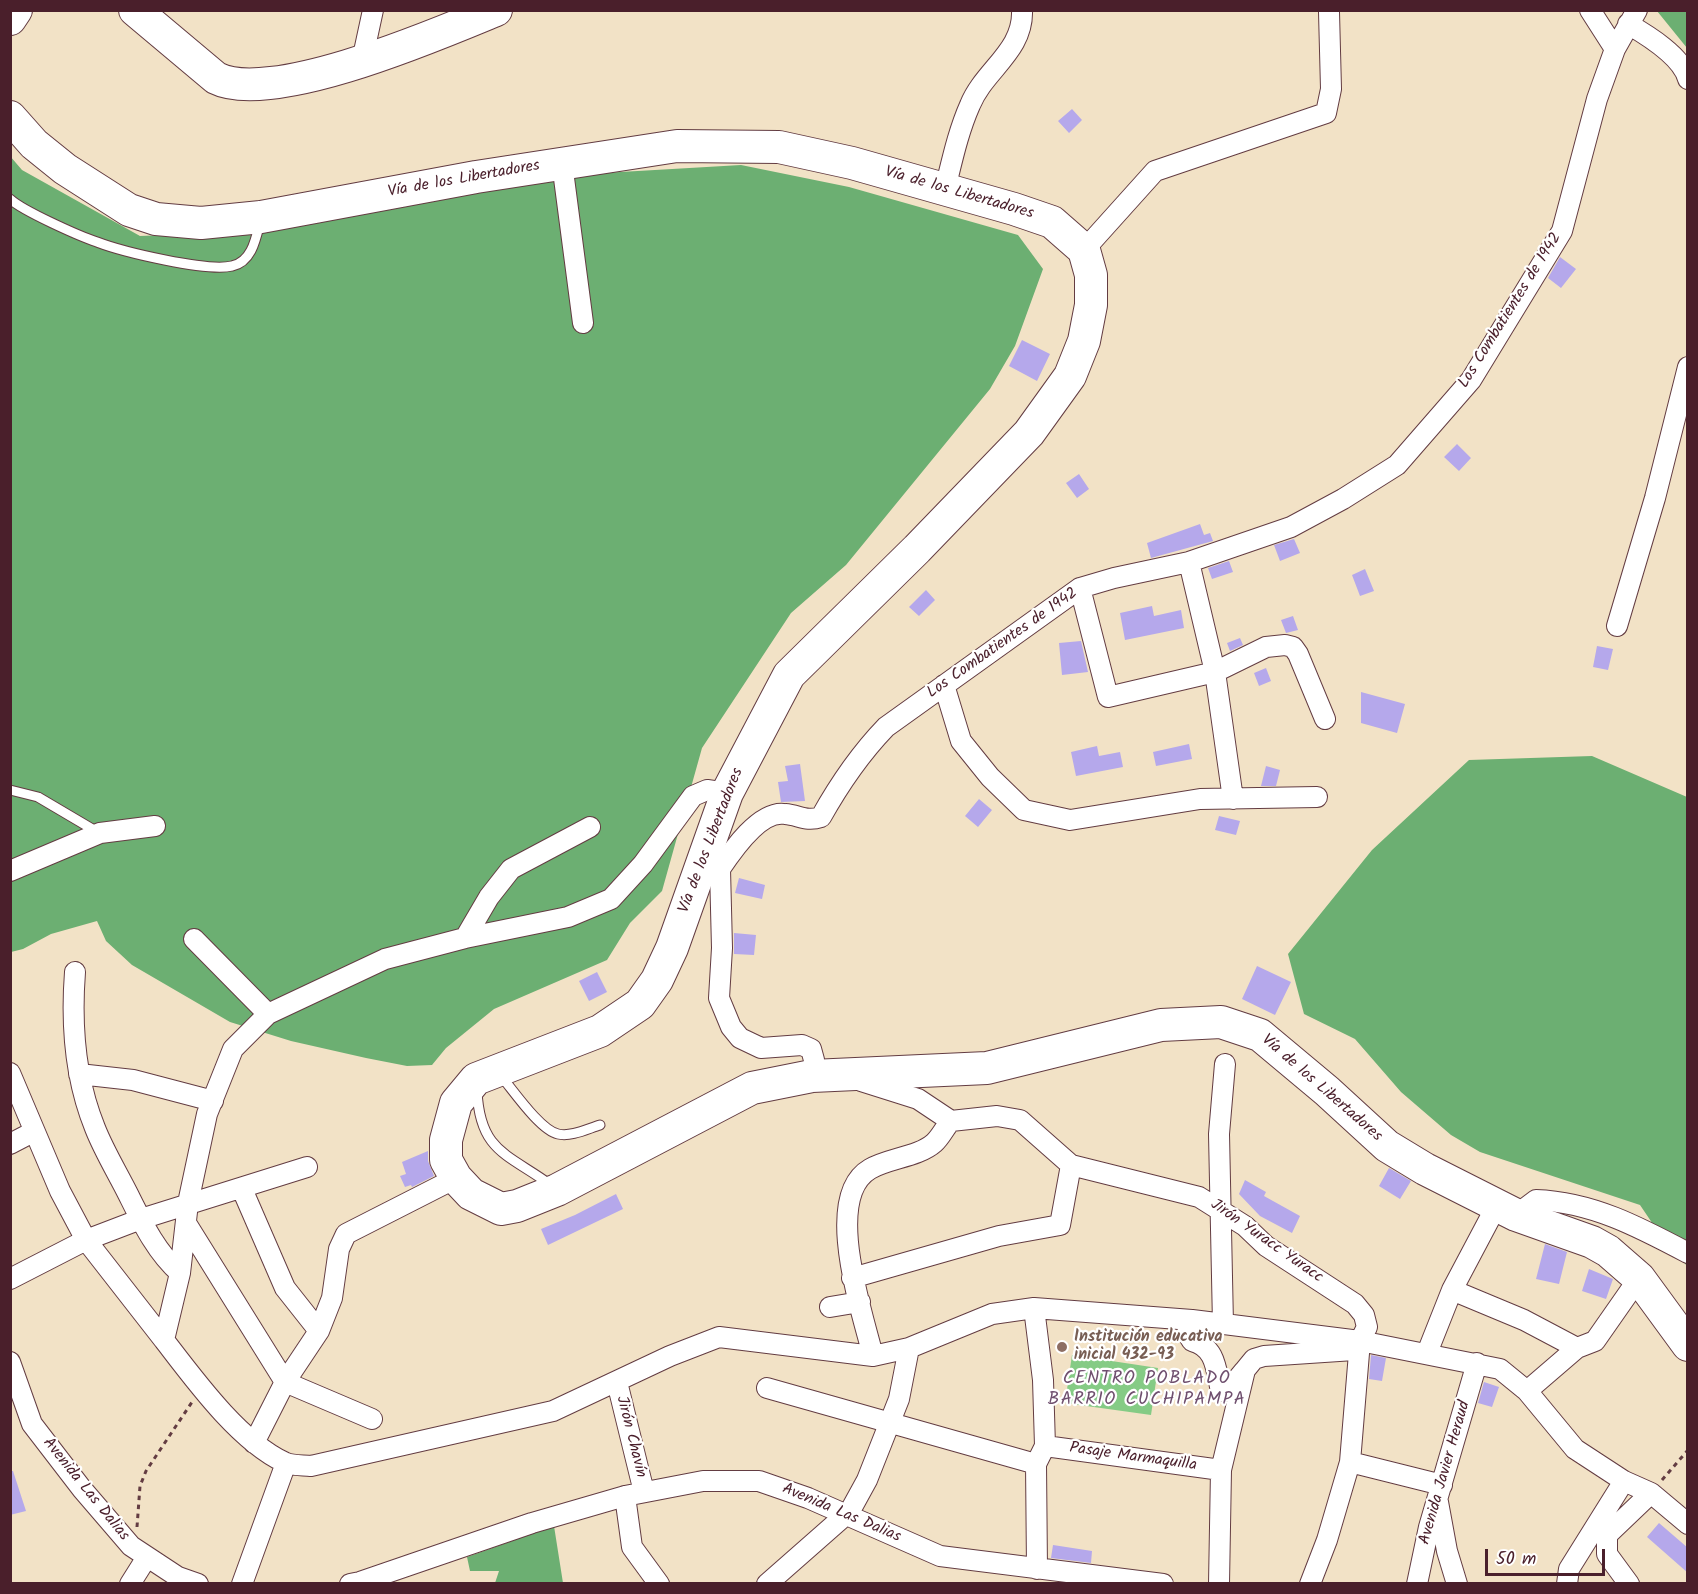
<!DOCTYPE html>
<meta charset="utf-8">
<style>
body{margin:0}
#map{position:relative;width:1698px;height:1594px;overflow:hidden;background:#f2e2c6;font-family:Kalam,sans-serif}
canvas{display:block}
.frame{position:absolute;inset:0;border:12px solid #4a1f2b;pointer-events:none}
.scale{position:absolute;left:1485px;top:1549px;width:120px;height:27px;box-sizing:border-box;border:3px solid #4a1f2b;border-top:0;padding-left:8px;font-size:18px;line-height:21px;white-space:nowrap;color:#4a1f2b;-webkit-text-stroke:4px #fff;paint-order:stroke}
</style>
<div id="map">
<canvas width="1698" height="1594"></canvas>
<div class="frame"></div>
<div class="scale">50 m</div>
</div>
<script>
const g = document.querySelector('canvas').getContext('2d');
g.lineJoin = 'round';
function fill(path, color) {
  g.fillStyle = color;
  g.fill(path, 'evenodd');
}
function strokePath(path, color, width, dash) {
  g.strokeStyle = color;
  g.lineWidth = width;
  g.lineCap = dash ? 'butt' : 'round';
  g.setLineDash(dash || []);
  g.stroke(path);
}
function write(font, color, halo, rows, align = 'center') {
  g.font = font + ' Kalam,sans-serif';
  g.lineWidth = 4.5;
  g.setLineDash([]);
  g.textBaseline = 'middle';
  g.strokeStyle = halo;
  g.fillStyle = color;
  for (const [text, x, y, turn = 0] of rows) {
    g.save();
    g.translate(x, y);
    g.rotate((+turn || 0) * Math.PI / 180);
    g.textAlign = isNaN(turn) ? turn : align;
    if (halo) g.strokeText(text, 0, 0);
    g.fillText(text, 0, 0);
    g.restore();
  }
}
fill(new Path2D(`
 M1072 1355 1158 1368 1151 1415 1065 1403Z`), '#85cb85');
fill(new Path2D(`
 M1657 11H1687V48Z
 M10 156 22 170 140 236 241 232 586 174 741 165 849 187 1018 235 1043 269 1015 346 990 389 846 565 791 613 702 748 662 891 630 923 607 960 494 1009 446 1048 432 1065 407 1066 366 1058 291 1041 230 1022 132 965 106 941 97 921 51 934 23 949 11 952Z
 M1592 756 1687 797V1266L1663 1239 1640 1205 1480 1152 1451 1135 1401 1092 1355 1039 1304 1014 1288 954 1372 850 1469 760Z
 M554 1526 563 1583H495L499 1571H470L467 1557Z`), '#6caf72');
fill(new Path2D(`
 M1072 109 1082 120 1069 133 1058 121Z
 M1560 257 1576 269 1561 288 1548 278Z
 M1022 340 1050 354 1037 381 1009 366Z
 M1457 444 1471 458 1459 471 1444 457Z
 M1079 474 1089 489 1077 498 1066 483Z
 M1200 524 1204 535 1210 533 1213 541 1151 558 1147 543Z
 M1294 539 1300 553 1280 561 1274 545Z
 M1229 561 1233 572 1212 579 1208 568Z
 M1365 569 1374 591 1360 596 1352 575Z
 M926 590 935 600 919 616 909 607Z
 M1152 606 1154 616 1181 610 1184 628 1125 640 1120 613Z
 M1293 616 1298 630 1286 633 1281 620Z
 M1240 638 1243 645 1230 651 1227 643Z
 M1081 641 1088 672 1062 675 1059 643Z
 M1597 646 1613 649 1608 670 1593 667Z
 M1266 668 1271 681 1259 686 1254 673Z
 M1361 692 1405 704 1397 733 1361 723Z
 M1189 744 1192 759 1156 766 1153 752Z
 M1097 746 1099 756 1120 752 1123 767 1076 776 1071 752Z
 M800 764 805 801 781 802 778 782 788 781 785 766Z
 M1266 766 1280 770 1276 786H1261Z
 M979 799 992 810 978 827 965 816Z
 M1219 816 1240 821 1236 835 1215 830Z
 M739 878 765 885 762 899 735 893Z
 M734 933 756 935 754 955 734 954Z
 M1257 966 1291 982 1275 1015 1242 999Z
 M597 972 607 992 589 1001 579 981Z
 M428 1151V1161L434 1176 412 1187 411 1185 405 1187 400 1176 406 1174 402 1162Z
 M1389 1168 1411 1181 1400 1199 1379 1186Z
 M1245 1180 1266 1192 1264 1196 1300 1216 1292 1233 1260 1216 1239 1194Z
 M616 1194 623 1209 548 1245 541 1229 575 1215Z
 M1545 1244 1567 1252 1559 1284 1536 1279Z
 M1589 1269 1613 1279 1606 1299 1582 1291Z
 M1371 1355 1386 1358 1382 1381 1369 1379Z
 M1484 1382 1499 1387 1492 1407 1478 1403Z
 M10 1471H13L26 1511 10 1515Z
 M1659 1523 1688 1548V1573L1647 1537Z
 M1053 1545 1092 1551 1091 1563 1051 1558Z`), '#b5a8eb');
const service = new Path2D(`
 M10 199C23 211 79 236 97 242 123 252 207 272 232 266 252 262 256 238 260 222
 M10 790 38 797 99 833
 M501 1076C513 1090 540 1130 558 1134 571 1137 587 1129 600 1125
 M477 1091C480 1153 509 1154 552 1186`);
const minor = new Path2D(`
 M1590 10 1615 49
 M1628 24C1647 35 1682 56 1688 79
 M362 61 373 10
 M562 163 583 323
 M945 189C952 161 958 132 970 105 984 70 1024 51 1022 10
 M1084 250 1155 171 1326 113 1331 89 1329 12
 M1189 562 1215 672 1233 799
 M1080 588 1108 697 1215 672 1266 647 1285 645 1293 647 1298 654 1325 719
 M1617 626 1655 498 1688 367
 M944 685 961 741 990 777 1024 810 1070 820 1200 799 1317 797
 M727 793 707 790 693 796 643 864 611 899 568 917 465 938 385 959 268 1014 233 1049 207 1114 188 1203 180 1273 164 1340C194 1379 239 1441 284 1462 291 1466 303 1465 311 1466L553 1411 670 1356 719 1337 873 1356 909 1348 992 1314 1034 1308 1192 1320 1360 1341 1350 1462 1327 1540 1310 1584
 M715 858 720 869 722 948 719 998 731 1027 740 1038 761 1048 802 1045 811 1049 814 1060 812 1076
 M720 869C732 851 760 810 785 814 799 815 806 822 821 817 840 783 859 755 886 727L1080 588 1114 578 1189 562 1291 527 1343 499 1397 465 1471 380 1562 231 1597 99 1615 49 1637 10
 M10 871 100 833 155 826
 M465 938 489 897 511 869 590 827
 M194 939 268 1014
 M75 972C71 1024 75 1079 95 1128 104 1151 117 1172 128 1194 142 1222 156 1252 180 1273
 M10 1073 60 1191 86 1240 164 1340
 M79 1074 133 1080 213 1101
 M861 1081 918 1099 951 1121 997 1116 1020 1120 1071 1165 1199 1197 1245 1226 1266 1246 1355 1304 1364 1315 1367 1327 1360 1341 1500 1369 1527 1391 1575 1449 1624 1481 1651 1493 1688 1524
 M10 1144 33 1132
 M242 1189 285 1288 319 1331
 M1516 1215 1536 1200C1592 1202 1639 1227 1688 1253
 M186 1223 285 1382 372 1419
 M852 1278 999 1236 1060 1225 1071 1165
 M10 1279 86 1240 141 1219 307 1167
 M1452 1290 1524 1320 1577 1348
 M830 1307 860 1302
 M1034 1308 1043 1380 1045 1446 1036 1464 1037 1569
 M1192 1320 1187 1333 1192 1341C1216 1347 1216 1370 1221 1391L1230 1388 1244 1371
 M1223 1324 1219 1134 1225 1064
 M1427 1353 1452 1290 1497 1205
 M873 1356C863 1314 822 1197 870 1169 889 1158 918 1157 934 1143 941 1137 945 1127 951 1121
 M10 1362 32 1424 82 1489 131 1546 178 1577 198 1584
 M617 1382 644 1492
 M767 1388 1036 1464
 M1527 1391 1577 1348 1595 1341 1639 1278
 M254 1443 285 1382 319 1331 332 1298 339 1249 346 1234 456 1178
 M1045 1446 1221 1470
 M1350 1462 1442 1485
 M625 1496 632 1547 659 1584
 M1438 1502 1447 1551 1457 1584
 M130 1584 147 1557
 M242 1584 286 1463
 M350 1584 360 1582 532 1523 625 1496 703 1481H759L808 1498 940 1556 1163 1584
 M767 1584 850 1511 867 1480 899 1399 909 1348
 M1219 1584 1221 1470 1245 1370 1254 1359 1264 1356 1354 1350
 M1417 1584 1429 1527 1477 1363
 M1567 1584 1569 1569 1624 1481
 M1629 1584 1607 1554V1535L1651 1493`);
const trunk = new Path2D(`
 M135 10 216 78C271 106 438 34 496 10
 M10 19 16 10
 M10 117 34 144 65 169 129 210 156 219 201 223 261 217 476 177 677 146 779 147 852 163 1014 209 1052 222 1084 250 1091 275V305L1084 341 1070 376 1029 433 917 549 789 675 727 793 672 948 657 980 640 1004 600 1031 476 1079 456 1103 446 1140V1160L456 1178 471 1194 501 1209 517 1206 557 1190 752 1088 812 1076 987 1068 1161 1025 1221 1022 1260 1035 1327 1091 1387 1146 1425 1169 1516 1215 1592 1242 1608 1251 1639 1278 1688 1345`);
strokePath(service, '#633c42', 11);
strokePath(minor, '#633c42', 22);
strokePath(trunk, '#633c42', 34);
strokePath(new Path2D(`
 M1662 1480 1688 1450
 M137 1527 140 1486 146 1471 192 1402`), '#633c42', 3, [4.5, 4.5]);
strokePath(service, '#fff', 9);
strokePath(minor, '#fff', 20);
strokePath(trunk, '#fff', 32);
for (const [x, y, r, color] of [
 [1062,1347,6,"#8d6e63"]
]) {
  const dot = new Path2D();
  dot.arc(x, y, r, 0, 2 * Math.PI);
  g.fillStyle = color;
  g.fill(dot);
  strokePath(dot, '#fff', 2);
}
write('16px', '#4a1f2b', '#fff', [
 ["Vía de los Libertadores",464,180,-10],
 ["Vía de los Libertadores",959,194,16],
 ["Los Combatientes de 1942",1511,311,-58],
 ["Los Combatientes de 1942",1003,644,-35],
 ["Vía de los Libertadores",712,841,-69],
 ["Vía de los Libertadores",1321,1089,41],
 ["Jirón Yuracc Yuracc",1266,1242,35],
 ["Jirón Chavín",630,1437,76],
 ["Pasaje Marmaquilla",1133,1458,8],
 ["Avenida Javier Heraud",1446,1473,-74],
 ["Avenida Las Dalias",85,1490,51],
 ["Avenida Las Dalias",841,1514,23]
]);
write('bold 16px', '#785e54', '#fff', [
 ["Institución educativa",1074,1338],
 ["inicial 432-93",1074,1356]
], 'left');
g.letterSpacing = '1.5px';
write('18px', '#6f4f6e', '#fff', [
 ["CENTRO POBLADO",1147,1380],
 ["BARRIO CUCHIPAMPA",1147,1401]
]);
g.letterSpacing = '0px';
</script>
